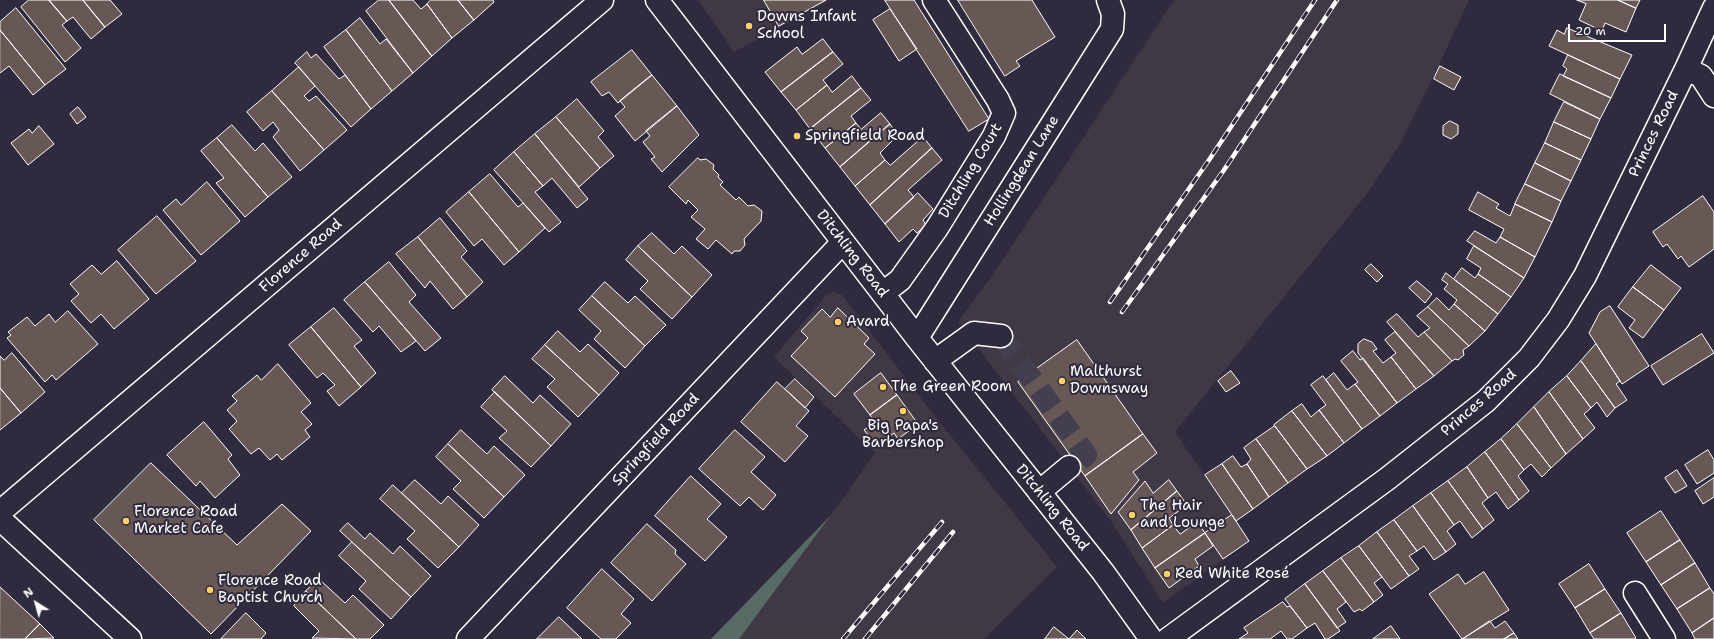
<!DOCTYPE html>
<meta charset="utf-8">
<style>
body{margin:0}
#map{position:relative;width:1714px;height:639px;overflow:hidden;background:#2f2a3d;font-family:"Shantell Sans",sans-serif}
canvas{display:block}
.north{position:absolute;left:16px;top:583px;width:40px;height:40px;-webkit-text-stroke:3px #2f2a3d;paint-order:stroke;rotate:323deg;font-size:11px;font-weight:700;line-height:16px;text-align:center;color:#fff}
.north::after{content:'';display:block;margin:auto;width:14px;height:18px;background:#fff;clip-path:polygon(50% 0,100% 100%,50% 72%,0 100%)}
.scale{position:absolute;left:1568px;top:24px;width:98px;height:18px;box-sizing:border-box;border:2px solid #fff;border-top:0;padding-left:5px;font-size:12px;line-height:14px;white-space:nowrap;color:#fff;-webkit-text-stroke:3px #2f2a3d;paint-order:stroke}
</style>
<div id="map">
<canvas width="1714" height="639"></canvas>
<div class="north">N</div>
<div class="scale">20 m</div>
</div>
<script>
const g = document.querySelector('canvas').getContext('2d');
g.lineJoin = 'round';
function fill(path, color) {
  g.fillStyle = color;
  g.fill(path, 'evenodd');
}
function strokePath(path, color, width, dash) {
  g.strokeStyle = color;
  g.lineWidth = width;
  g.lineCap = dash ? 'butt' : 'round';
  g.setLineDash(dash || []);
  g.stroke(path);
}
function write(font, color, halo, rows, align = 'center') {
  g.font = font + ' "Shantell Sans",sans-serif';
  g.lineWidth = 4;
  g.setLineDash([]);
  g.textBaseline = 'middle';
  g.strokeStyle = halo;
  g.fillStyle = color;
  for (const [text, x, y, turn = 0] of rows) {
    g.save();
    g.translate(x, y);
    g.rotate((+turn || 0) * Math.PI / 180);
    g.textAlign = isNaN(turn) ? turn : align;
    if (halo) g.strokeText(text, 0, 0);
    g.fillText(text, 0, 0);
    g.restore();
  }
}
fill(new Path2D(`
 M698 0H830L734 52Z
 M1174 0H1469L1439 65 1400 144 1366 195 1175 432 1249 541 1163 603 1111 521 958 322 1000 264Z
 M833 292 842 295 934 415 1057 567 984 639H711L831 515 875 453 774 357 827 294Z`), '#403844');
fill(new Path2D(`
 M831 515 739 639H711Z`), '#576b66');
const building = new Path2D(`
 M29 0H49L67 21 62 25 81 48 65 62 21 7Z
 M49 0H83L105 27 91 39 73 17 67 21Z
 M83 0H110L122 14 105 27Z
 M379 0H389L432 56 413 73 366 11Z
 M389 0H413L421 9 427 4 452 38 432 56Z
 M431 0H458L474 20 452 38 427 4Z
 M458 0H493L494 2 474 20Z
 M764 0H826L779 26Z
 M885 0H914L989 119 969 131Z
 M958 0H1032L1055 37 1016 61 1020 66 1005 76Z
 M1577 0H1618L1636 8 1626 32 1605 23 1602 31 1579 20 1586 4Z
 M1618 0H1640L1636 8Z
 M16 8 66 69 45 85 0 30V22Z
 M890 9 917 49 899 61 873 20Z
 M360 18 380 44 386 39 413 73 392 91 346 30Z
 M1567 28 1632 55 1620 79 1549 46 1557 30 1564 34Z
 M0 30 45 85 33 95 9 66 0 73Z
 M346 30 392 91 371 109 324 47Z
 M823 39 833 52 781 92 765 72 797 47 802 54Z
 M632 50 652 75 618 103 609 92 602 96 591 82Z
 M307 52 311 58 316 54 339 79 345 75 371 109 351 127 295 63Z
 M833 52 843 64 823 80 827 85 796 110 781 92Z
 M1568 55 1620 79 1611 98 1563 76 1567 69 1563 66Z
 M1440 66 1461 77 1454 90 1434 79Z
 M299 67 315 86 304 96 309 101 316 96 347 130 324 150 272 91Z
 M1560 74 1611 98 1600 119 1550 94Z
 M652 75 677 106 635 141 615 116 625 107 620 101Z
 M852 76 861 88 810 129 796 110 827 85 832 92Z
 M861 88 871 100 851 116 856 123 825 148 810 129Z
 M272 91 324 150 300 171 273 137 279 130 273 122 263 131 247 112Z
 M577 99 604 131 598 137 614 156 600 168 556 117Z
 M1564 102 1600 119 1591 139 1554 122Z
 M677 106 699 135 662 172 651 159 655 157 643 142 650 136 646 131Z
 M78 107 86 117 77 124 70 114Z
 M881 113 890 124 840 167 825 148 856 123 861 129Z
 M556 117 600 168 579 187 535 134Z
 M1450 121 1458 125V134L1451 139 1443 135V126Z
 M1554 122 1591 139 1581 160 1545 143Z
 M890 124 898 135 880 153 885 160 855 186 840 167Z
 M232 125 255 151 263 143 292 177 268 197 217 138Z
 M39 126 54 144 28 165 11 143 29 129 32 133Z
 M535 134 588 199 577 208 552 178 543 186 514 152Z
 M923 137 932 148 870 205 855 186 885 160 890 165Z
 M217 138 268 197 245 217 216 183 224 178 201 151Z
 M1545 143 1581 160 1571 181 1535 163Z
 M932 148 942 160 908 190 914 197 885 224 870 205Z
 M514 152 543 186 535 192 561 222 549 232 494 170Z
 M698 158 700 160 706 159 714 165 713 169 719 175 718 177 723 182 720 185 736 200 739 197 748 206 754 205 762 211 761 221 744 239 745 245 740 251H734L732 254 716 240 708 249 696 239 705 229 691 217 698 210 688 200 686 204 669 187Z
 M1535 163 1571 181 1561 201 1525 184Z
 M490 174 518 207 523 203 545 228 519 252 469 192Z
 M207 182 240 221 201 255 163 210 176 199 181 205Z
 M1525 184 1561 201 1552 222 1515 204Z
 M469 192 519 252 504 265 482 239 474 246 446 212Z
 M1478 192 1499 204 1496 208 1510 216 1515 204 1552 222 1535 257 1500 237 1504 229 1469 210Z
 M918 193 933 209 923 220 926 225 917 233 913 229 899 242 885 224Z
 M1703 196 1714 212V249L1689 267 1681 256 1678 259 1667 244 1663 247 1653 232Z
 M157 216 196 261 156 294 118 250Z
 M440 218 467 251 461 257 483 282 467 297 418 237Z
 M1475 231 1496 243 1500 237 1535 257 1524 278 1467 241Z
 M652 233 674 254 682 246 712 275 692 297 638 246Z
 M418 237 467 297 453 309 430 281 425 288 396 254Z
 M638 246 692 297 672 319 640 289 648 281 626 260Z
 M1474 246 1524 278 1511 297 1478 274 1481 268 1467 259Z
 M117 261 149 299 114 329 101 314 91 323 71 301 79 294 70 284 92 265 101 274Z
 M389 262 416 295 409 302 441 338 425 351 365 282Z
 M1371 264 1383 276 1377 282 1365 270Z
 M1651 265 1681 288 1664 310 1633 287Z
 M1462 268 1475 278 1478 274 1511 297 1498 314 1454 279Z
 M1446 273 1498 314 1485 331 1454 304 1457 300 1444 289 1448 284 1442 280Z
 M1417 281 1432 294 1425 303 1409 288Z
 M365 282 416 341 401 352 379 326 373 332 344 300Z
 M605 282 628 303 635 296 666 325 645 346 592 296Z
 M1633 287 1664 310 1643 338 1629 328 1635 320 1618 307Z
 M592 296 645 346 625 368 594 339 601 331 579 310Z
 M1437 298 1449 310 1454 304 1485 331 1469 346 1428 307Z
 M1610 306 1649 366 1622 384 1589 333 1600 312Z
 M1428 307 1469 346 1463 350 1464 355 1458 360 1455 359 1452 361 1424 332 1430 328 1417 316Z
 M334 308 362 340 354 346 376 373 361 387 311 327Z
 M838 308 869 338 864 344 875 354 835 397 791 356 808 338 801 331 822 309 830 317Z
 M68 311 98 344 56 380 52 375 45 382 7 338 11 335 8 332 27 317 35 326 49 314 55 322Z
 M1397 314 1418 337 1424 332 1452 361 1434 376 1387 322Z
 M311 327 361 387 339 406 327 391 335 385 323 373 317 378 289 345Z
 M558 331 580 352 588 344 619 373 599 395 545 345Z
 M1395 332 1434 376 1416 389 1391 357 1396 353 1385 340Z
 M1702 334 1714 353 1663 385 1651 366Z
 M1364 339 1372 342 1377 349 1373 351 1383 363 1391 357 1416 389 1397 403 1358 353V344Z
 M1077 340 1143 434 1085 476 1018 382Z
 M1596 344 1620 381 1616 384 1627 400 1615 408 1581 361Z
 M545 345 599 395 578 417 547 387 555 379 532 359Z
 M1353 351 1360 360 1363 358 1397 403 1380 416 1355 384 1358 382 1341 361Z
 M12 353 45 392 21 413 0 388V356L4 360Z
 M1581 361 1615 408 1607 417 1597 402 1591 408 1567 376Z
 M278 364 311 403 301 412 312 424 305 430 310 437 282 460 277 454 270 460 259 448 251 454 229 429 237 421 227 410 237 401 232 396 257 375 261 380Z
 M1231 371 1240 383 1226 392 1218 381Z
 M881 373 897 395 870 415 854 394Z
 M1334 373 1347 390 1355 384 1380 416 1362 429 1326 380Z
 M505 376 533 403 540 395 571 424 551 446 492 390Z
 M1323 376 1362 429 1344 443 1319 410 1326 405 1311 385Z
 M1567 376 1591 408 1584 414 1595 428 1583 439 1549 392Z
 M795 379 814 397 805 408 785 389Z
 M777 382 809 411 796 426 808 436 785 462 741 422Z
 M0 388 21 413 0 430Z
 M495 392 551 446 531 467 499 438 507 431 481 407Z
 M1549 392 1583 439 1566 454 1534 407Z
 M897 395 918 424 898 439 894 433 877 446 864 430 875 422 870 415Z
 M1302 404 1311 417 1319 410 1344 443 1327 456 1292 411Z
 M1534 407 1566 454 1551 468 1517 424Z
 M1292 411 1327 456 1307 469 1274 425Z
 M204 422 232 455 228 459 240 475 215 498 200 481 196 486 167 455Z
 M1517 424 1551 468 1542 477 1531 464 1524 470 1501 439Z
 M1275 426 1307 469 1288 483 1256 439Z
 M461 430 487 454 494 446 525 475 504 497 448 444Z
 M735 430 765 457 751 472 776 495 763 510 749 497 740 506 699 469Z
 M1143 434 1157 453 1133 472 1139 480 1111 514 1085 476Z
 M1256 439 1288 483 1269 497 1247 464 1251 459 1244 448Z
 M1501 439 1524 470 1518 476 1529 491 1519 500 1485 452Z
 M448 444 504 497 484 518 453 489 461 481 436 457Z
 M1708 450 1714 460V473L1697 484 1685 465Z
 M1485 452 1519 500 1508 509 1496 492 1488 498 1467 467Z
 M1233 456 1241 467 1247 464 1269 497 1253 509 1222 464Z
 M151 463 237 545 282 504 311 531 211 634 94 520Z
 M1222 464 1253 509 1236 521 1205 475Z
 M1467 467 1488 498 1482 503 1494 520 1483 529 1448 481Z
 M1677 470 1687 486 1675 493 1665 478Z
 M691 476 721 504 707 519 727 537 705 561 655 516Z
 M1714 478V497L1703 504 1695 491Z
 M415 480 441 504 448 496 479 525 459 547 402 493Z
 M1169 480 1177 491 1131 530 1118 512 1145 481 1153 493Z
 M1448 481 1483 529 1472 538 1460 521 1454 525 1431 493Z
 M393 485 459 547 438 568 407 539 415 531 380 499Z
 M1177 491 1187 505 1169 518 1173 525 1142 548 1131 530Z
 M1431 493 1454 525 1447 531 1456 544 1446 552 1413 506Z
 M1413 506 1446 552 1434 560 1424 546 1417 551 1394 520Z
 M1661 511 1680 540 1646 562 1627 533Z
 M1232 515 1249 541 1223 559 1205 533Z
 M1394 520 1417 551 1409 556 1419 569 1409 576 1377 532Z
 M1197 522 1205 533 1155 568 1142 548 1173 525 1180 534Z
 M348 523 365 539 370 533 393 554 400 546 431 576 411 597 340 531Z
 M647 524 676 550 675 554 686 564 652 601 611 563Z
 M1377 532 1409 576 1391 589 1359 546Z
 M1205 533 1213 546 1195 559 1199 566 1169 588 1155 568Z
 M1680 540 1695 563 1661 585 1646 562Z
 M352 542 411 597 391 619 359 589 366 581 339 556Z
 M1359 546 1382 577 1374 583 1383 595 1374 602 1341 558Z
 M1341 558 1374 602 1362 611 1360 609 1354 612 1323 571Z
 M1695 563 1710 588 1677 609 1661 585Z
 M1589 564 1605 589 1575 608 1559 584Z
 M602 569 634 599 621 614 631 623 616 639H601L567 608Z
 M1323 571 1346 602 1337 609 1346 622 1337 628 1305 584Z
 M1484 572 1509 610 1462 639 1429 594 1458 574 1465 584Z
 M319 579 345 603 353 595 384 625 370 639H356L306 591Z
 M1305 584 1340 631 1328 639H1325L1315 623 1307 628 1285 599Z
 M0 587 40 624 25 639H0Z
 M1710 588 1714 594V618L1692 633 1677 609Z
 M1605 589 1621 613 1590 633 1575 608Z
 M306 591 356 639 312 638 319 631 294 606Z
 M1283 602 1287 607 1290 606 1307 628 1292 639H1287L1281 631 1270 639H1239L1248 633 1244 628Z
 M246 613 266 633 261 639H221Z
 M1621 613 1636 638 1634 639H1594L1590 633Z
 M559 617 582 639H537Z
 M1714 618V639H1695L1692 633Z
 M1490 621 1495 628 1505 621 1514 633 1504 639H1463Z
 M40 624 54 638 25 639Z
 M1391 626 1400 639H1373Z
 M1054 627 1069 639 1077 630 1086 639H1045Z
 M1514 633 1518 639H1504Z`);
fill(building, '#675755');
strokePath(building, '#fff', 1);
strokePath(new Path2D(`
 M1001 336 1086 455 1069 467`), '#443f50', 22, [22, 11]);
const minor = new Path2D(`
 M657 0 917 338 1103 572 1151 639
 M1686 69 1701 76 1714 96
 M883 293 900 280 937 228 994 136 1004 113 998 100 934 0
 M917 338 1112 29 1113 14 1108 0
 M935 361 974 333 1001 336
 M1039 492 1069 467
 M0 512 602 0
 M0 519 130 639
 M1635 593 1664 639
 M468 639 843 242
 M1168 639 1387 479 1486 401 1529 358 1558 320 1585 276 1686 69 1714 8`);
strokePath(minor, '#fff', 25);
strokePath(minor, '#2f2a3d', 22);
const rail = new Path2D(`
 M1110 302 1209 160 1315 0
 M1122 312 1224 170 1337 0
 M843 639 942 522
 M865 639 953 532`);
strokePath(rail, '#fff', 4.5);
strokePath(rail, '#2f2a3d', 3, [9]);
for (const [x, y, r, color] of [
 [749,26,4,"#ffd166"],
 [797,136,4,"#ffd166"],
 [838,322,4,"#ffd166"],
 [1062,381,4,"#ffd166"],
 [883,387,4,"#ffd166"],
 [903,411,4,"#ffd166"],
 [1132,515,4,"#ffd166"],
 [126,521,4,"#ffd166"],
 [1167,574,4,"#ffd166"],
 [210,590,4,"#ffd166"]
]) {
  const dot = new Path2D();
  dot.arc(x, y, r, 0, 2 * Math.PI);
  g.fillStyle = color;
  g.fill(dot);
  strokePath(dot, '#2f2a3d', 1.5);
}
write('15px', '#fff', '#2f2a3d', [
 ["Downs Infant",757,17],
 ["School",757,34],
 ["Springfield Road",805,136],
 ["Avard",846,322],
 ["Malthurst",1070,372],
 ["Downsway",1070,389],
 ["The Green Room",891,387],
 ["Big Papa's",903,426,"center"],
 ["Barbershop",903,443,"center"],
 ["The Hair",1140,506],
 ["and Lounge",1140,523],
 ["Florence Road",134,512],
 ["Market Cafe",134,529],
 ["Red White Rosé",1175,574],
 ["Florence Road",218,581],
 ["Baptist Church",218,598]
], 'left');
write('15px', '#fff', '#2f2a3d', [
 ["Princes Road",1654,134,-64],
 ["Ditchling Court",971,171,-59],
 ["Hollingdean Lane",1022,171,-58],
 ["Ditchling Road",852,254,52],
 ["Florence Road",301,256,-41],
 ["Princes Road",1479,403,-41],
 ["Springfield Road",656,440,-47],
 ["Ditchling Road",1052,508,51]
]);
</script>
